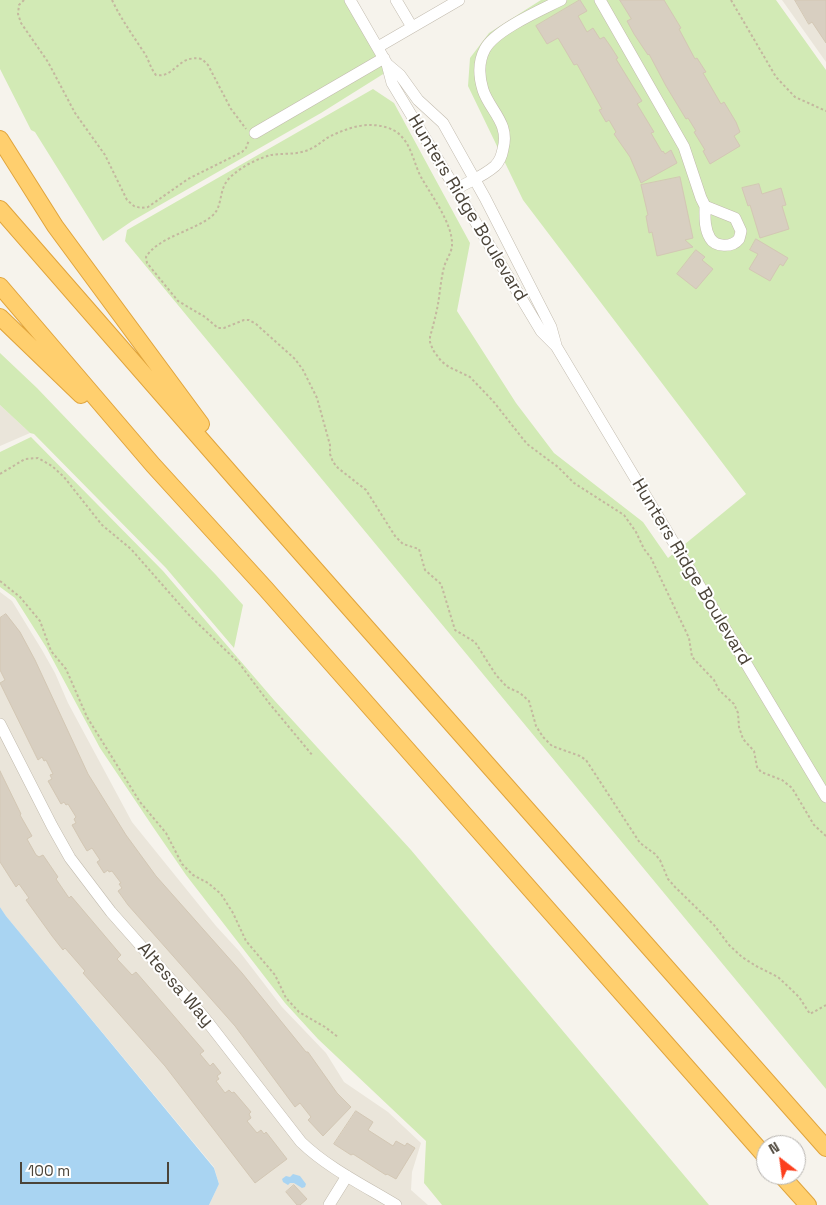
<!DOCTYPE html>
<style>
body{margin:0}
#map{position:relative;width:826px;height:1205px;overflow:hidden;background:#f6f3ec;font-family:"Space Grotesk",sans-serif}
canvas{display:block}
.north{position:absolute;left:756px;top:1135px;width:50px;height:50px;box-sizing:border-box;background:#fff;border:1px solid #b7b4b0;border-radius:50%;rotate:330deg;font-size:14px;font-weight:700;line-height:20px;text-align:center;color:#4b4439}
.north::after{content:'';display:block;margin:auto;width:18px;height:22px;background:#fc3f1d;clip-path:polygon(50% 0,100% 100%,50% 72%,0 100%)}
.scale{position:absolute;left:20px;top:1162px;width:149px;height:22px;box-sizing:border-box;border:2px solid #4b4439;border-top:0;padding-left:6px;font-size:15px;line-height:18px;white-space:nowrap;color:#4b4439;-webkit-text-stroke:4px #fff;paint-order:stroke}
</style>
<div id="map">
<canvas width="826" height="1205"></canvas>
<div class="north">N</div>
<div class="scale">100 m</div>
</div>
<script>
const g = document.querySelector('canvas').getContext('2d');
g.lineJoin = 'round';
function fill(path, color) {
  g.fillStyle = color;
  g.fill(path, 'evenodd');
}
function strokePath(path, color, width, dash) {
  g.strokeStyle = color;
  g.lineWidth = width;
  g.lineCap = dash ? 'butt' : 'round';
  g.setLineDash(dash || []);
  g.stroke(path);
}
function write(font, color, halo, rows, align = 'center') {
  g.font = font + ' "Space Grotesk",sans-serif';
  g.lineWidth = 4;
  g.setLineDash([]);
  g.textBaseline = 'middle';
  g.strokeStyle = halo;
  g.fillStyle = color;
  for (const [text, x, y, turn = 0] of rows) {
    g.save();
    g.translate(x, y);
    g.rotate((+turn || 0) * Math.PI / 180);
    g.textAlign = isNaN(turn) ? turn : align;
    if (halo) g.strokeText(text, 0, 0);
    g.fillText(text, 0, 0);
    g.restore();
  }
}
fill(new Path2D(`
 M782 0H826V62Z
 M0 405 30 433 0 446Z
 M0 592 12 601 42 650 55 673 68 703 132 822 216 926 239 951 282 1007 326 1053 344 1082 388 1112 421 1143 412 1172 411 1190 428 1205H209L219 1184 214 1167 6 916 0 907Z`), '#eae5da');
fill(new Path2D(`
 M0 0H344L388 71 321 113 132 221 103 241 35 132 31 130 0 69Z
 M541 0H776L826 70V1089L125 241 127 230 373 89 394 103 470 243 457 311 516 403 554 453 643 522 668 558 746 494 523 200 468 86 470 58 489 33Z
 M0 353 37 388 216 575 243 605 234 648 166 568 34 434 30 433 0 405Z
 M31 437 163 571 274 700 411 850 709 1205H442L424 1183 426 1141 318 1039 285 1003 186 875 153 827 100 748 46 647 15 598 0 587V452Z`), '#d2eab5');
fill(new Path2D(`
 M0 907 6 916 214 1168 219 1184 209 1205H0Z
 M293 1174 300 1176 306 1184 305 1187 302 1188 294 1183H290L288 1185 283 1182 282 1179 286 1176 290 1177Z`), '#a9d4f2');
const building = new Path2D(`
 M580 0 587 11 578 16 587 32 593 28 600 39 604 37 611 47 618 58 616 59 642 101 637 104 654 132 651 133 662 152 663 151 665 154 671 150 677 163 641 183 630 157 614 134 616 132 609 120 606 122 599 110 602 109 577 64 574 65 558 38 547 44 536 26Z
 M620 0H664L681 28 679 29 695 59 697 58 706 72 703 73 721 104 724 102 736 122 740 132 734 136 740 146 710 164 703 151 705 150 694 132 696 131 688 118 686 119 666 86 649 54 648 55 634 34 627 21 631 19Z
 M795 0H826V43L812 22 809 24Z
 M680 177 693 238 685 240 693 247 657 256 652 232 649 233 646 216 648 215 641 185Z
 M759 184 762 194 781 188 786 205 782 206 789 229 760 238 750 205 748 206 742 188Z
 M756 239 788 258 783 266 780 264 770 281 749 269 758 254 750 250Z
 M696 250 705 257 702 260 713 269 696 289 677 274Z
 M6 614 20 632 35 660 88 774 126 835 156 876 242 973 306 1052H308L337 1093 351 1107 323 1136 308 1120 311 1117 300 1103 295 1107 235 1026 128 905 118 891 122 888 119 884 121 883 112 871 109 872 108 870 104 873 97 862 100 860 92 848 87 851 81 841 72 825 76 823 74 819 76 817 68 804 66 805 64 802 61 804 48 781 52 779 50 775 53 774 46 760 44 761 42 757 38 760 0 683 5 680 0 670V618Z
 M0 771 21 814 20 815 32 836 27 839 36 855 39 857 43 855 58 877 56 879 69 898 71 896 121 955 117 959 132 975 136 972 204 1051 200 1054 210 1066 213 1063 221 1073 217 1076 219 1079 216 1081 225 1093 229 1090 232 1093 234 1092 251 1112 249 1114 251 1118 247 1121 257 1133 261 1130 264 1134 266 1132 287 1159 255 1183 165 1066 83 973 85 971 65 948 63 950 52 936 26 900 29 898 19 884 16 887 2 865 0 862Z
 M356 1111 373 1122 368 1130 393 1146 396 1141 405 1146 407 1143 415 1148 396 1179 387 1174 386 1175 353 1154 351 1155 334 1144Z
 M294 1185 307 1199 300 1205H297L286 1192Z`);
fill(building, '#d8cfc1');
strokePath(building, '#d3c7b4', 1);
const minor = new Path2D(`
 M350 0 387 64 392 83 541 331 556 346 826 797
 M396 0 412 27
 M600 0 684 147 701 198 705 206
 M378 47 459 0
 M387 64 400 75 418 100 443 123 485 198 551 327 556 345
 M255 133 384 58
 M456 189C468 182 484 176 495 166 499 162 502 155 503 149 510 123 490 111 483 90 479 77 478 62 485 49 495 30 541 10 561 0
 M705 206 735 218 741 231C741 232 739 239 739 239 732 248 715 247 710 238 704 228 705 216 705 206Z
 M0 724 52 826 70 858 111 912 203 1016 301 1142C328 1168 363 1185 396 1205
 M329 1205 347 1176`);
const highway = new Path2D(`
 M0 139 55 226 201 424
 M0 209 239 483 826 1148
 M0 286 153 465 265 588 766 1157
 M0 317 81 395
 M781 1175 808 1205`);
strokePath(minor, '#c2bbae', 12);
strokePath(highway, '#e0a43c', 18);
strokePath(new Path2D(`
 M24 0 19 5 18 14 21 23 48 62 75 113 105 155 127 200 134 206 141 208 148 207 188 179 242 152 246 148 249 140
 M112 0C121 19 132 34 143 51 149 59 150 68 156 75 176 78 177 54 202 59L208 65 231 109 246 129
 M731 0 776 77 795 97 826 111
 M0 474 25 459 38 458 52 466 64 477 102 525 131 549 188 614 239 663 269 703 313 756
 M0 581 20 597 40 621 51 651 66 669 87 717 140 802 166 833 182 864 193 875 208 883 221 894 233 913 246 941 275 975 286 998 299 1012 325 1027 338 1037
 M826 836 814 825 792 788 782 780 761 772 757 767 754 751 743 739 739 727 738 713 734 704 719 690 714 680 692 657 689 638 651 558 644 549 636 532 624 515 574 483 558 467 527 444 493 401 470 377 449 367 441 361 433 350 430 342V337C433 326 436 315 438 304 440 292 441 279 444 267 446 260 452 252 452 245 453 224 431 195 421 177 414 164 412 147 401 136 394 128 381 125 370 125 356 125 340 131 327 138 320 143 313 149 305 151 294 155 282 153 271 155 259 158 243 166 234 174 216 187 225 205 212 216 194 231 158 237 146 257L147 263 178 301 205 317 218 328H224L244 320H249L256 324 295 359 303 370 317 398 330 445V454L333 462 338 468 366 490 395 536 403 544 419 549 425 570 441 584 455 630 475 642 496 675 507 687 520 693 529 701 536 726 543 737 552 746 580 756 586 760 640 843 655 854 660 860 668 879 675 887 714 925 729 945 742 957 756 966 778 977 799 997 810 1014 826 1005`), '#c4b79f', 2, [2.5, 2.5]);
strokePath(minor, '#fff', 11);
strokePath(highway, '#ffcf6e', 16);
write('18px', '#4b4439', '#fff', [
 ["Hunters Ridge Boulevard",467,208,59],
 ["Hunters Ridge Boulevard",691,572,59],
 ["Altessa Way",175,985,49]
]);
</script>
